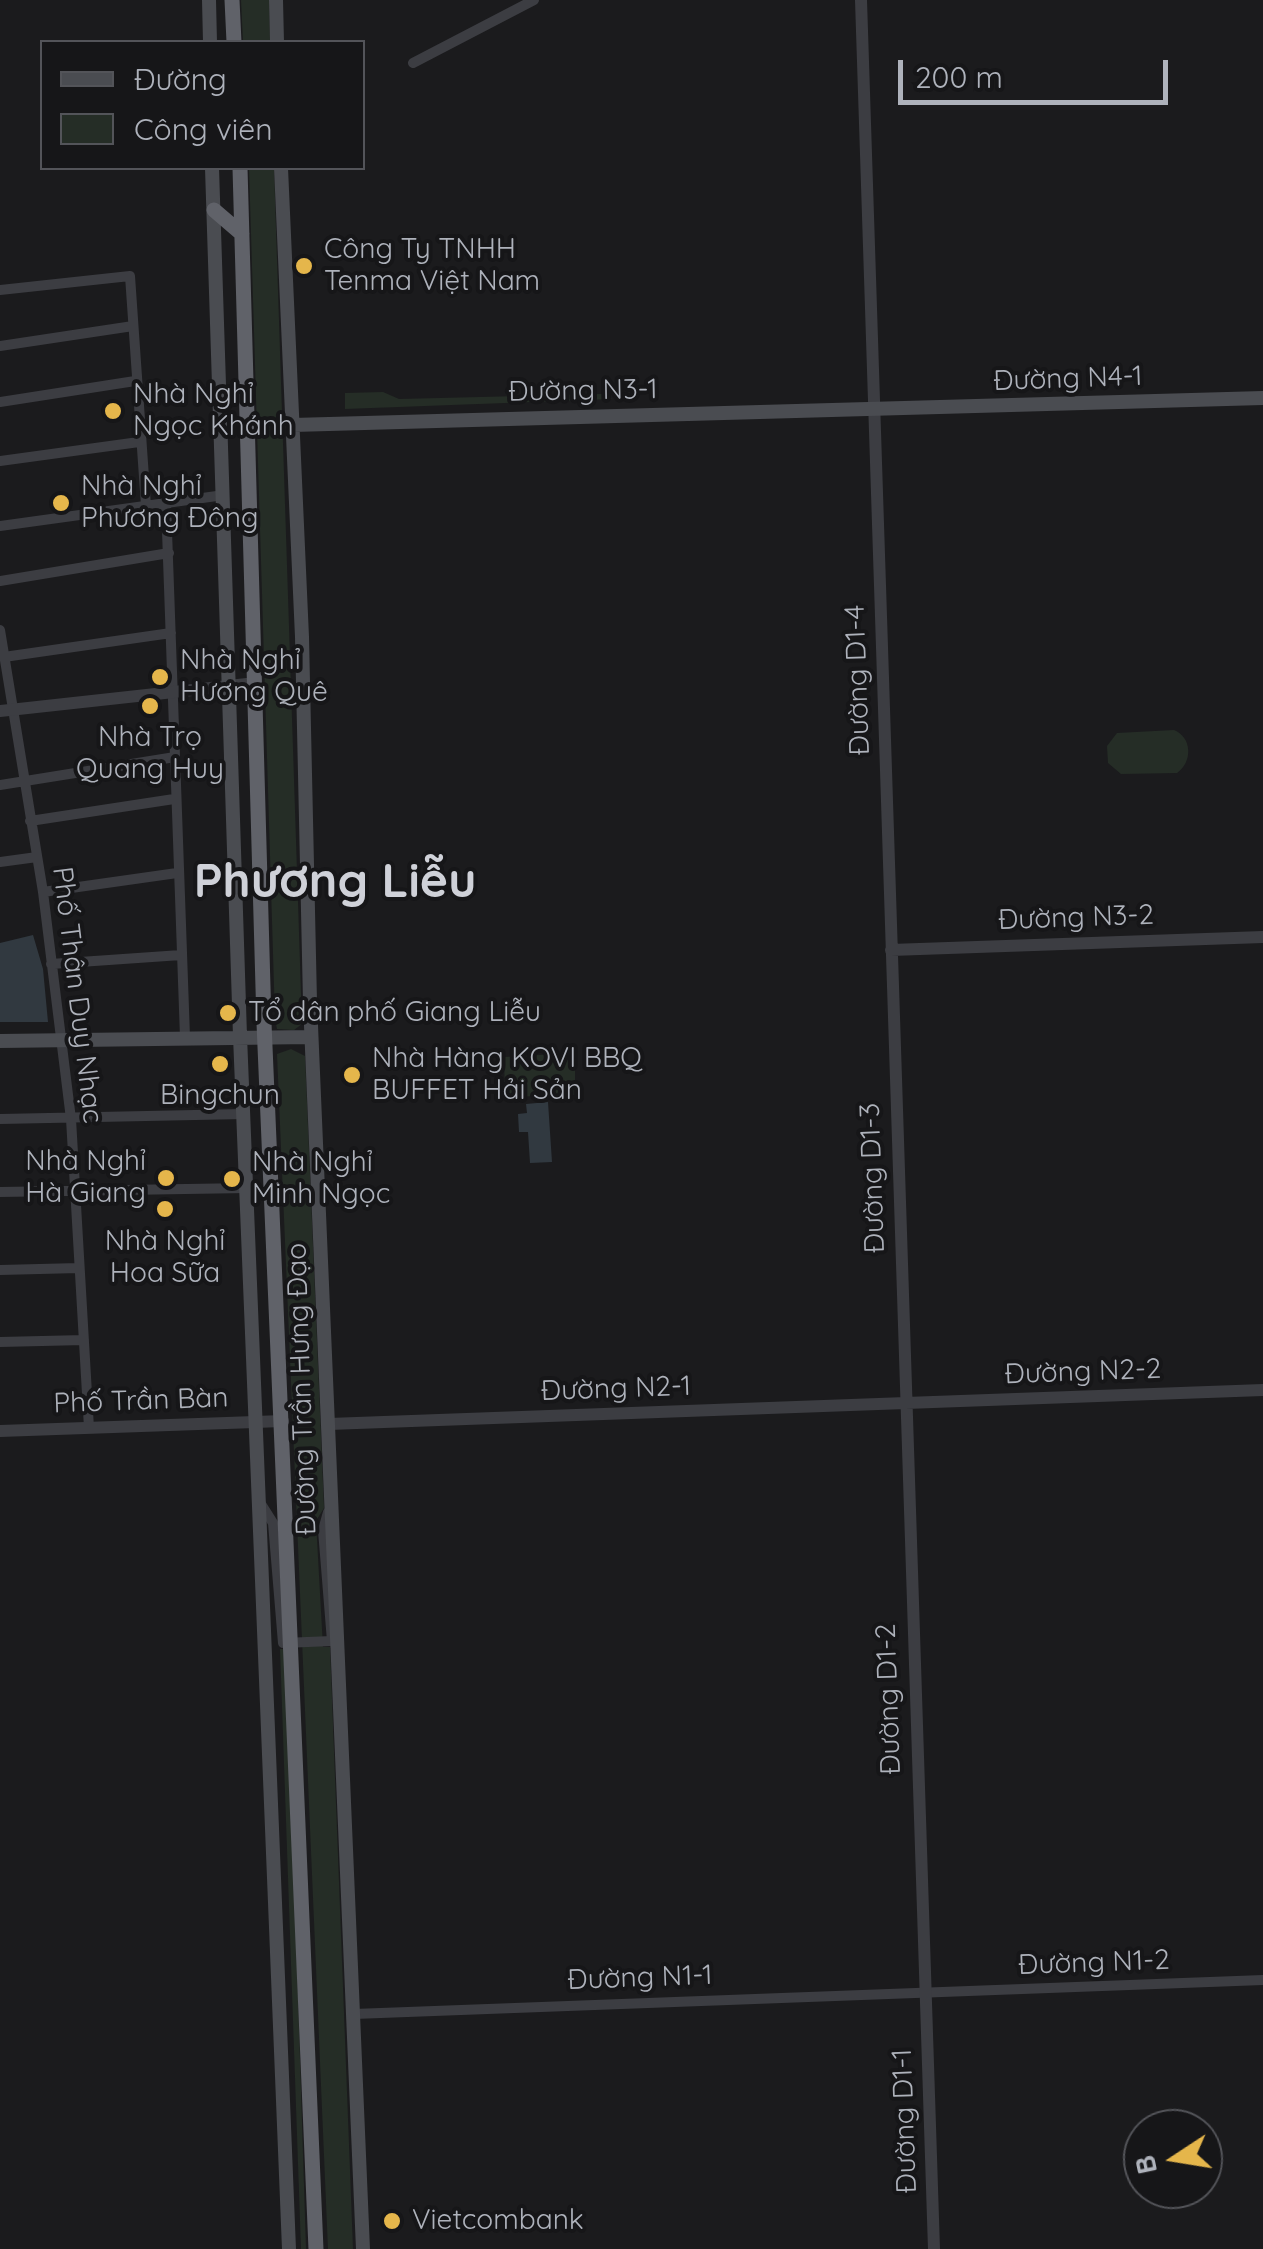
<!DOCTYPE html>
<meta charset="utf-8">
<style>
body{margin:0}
#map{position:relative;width:1263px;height:2249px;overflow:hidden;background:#1b1b1d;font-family:Quicksand,sans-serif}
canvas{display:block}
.legend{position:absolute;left:40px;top:40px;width:325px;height:130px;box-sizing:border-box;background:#161618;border:2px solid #535459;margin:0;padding:12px 18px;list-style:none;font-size:30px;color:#aeb2bb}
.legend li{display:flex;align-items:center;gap:20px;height:50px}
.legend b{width:50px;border:2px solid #535459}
.north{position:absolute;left:1123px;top:2109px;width:100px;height:100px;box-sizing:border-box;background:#161618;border:2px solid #535459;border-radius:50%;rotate:258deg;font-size:28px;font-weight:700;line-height:40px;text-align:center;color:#aeb2bb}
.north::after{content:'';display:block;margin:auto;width:35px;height:45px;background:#e5b64b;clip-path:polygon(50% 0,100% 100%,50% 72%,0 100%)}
.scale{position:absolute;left:898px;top:60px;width:270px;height:45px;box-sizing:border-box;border:5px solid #aeb2bb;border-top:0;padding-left:12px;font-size:30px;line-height:35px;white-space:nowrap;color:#aeb2bb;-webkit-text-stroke:8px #161618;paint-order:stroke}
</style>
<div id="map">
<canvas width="1263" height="2249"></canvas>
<ul class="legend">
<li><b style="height:12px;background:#4a4c51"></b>Đường</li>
<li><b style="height:28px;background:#252d26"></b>Công viên</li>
</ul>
<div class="north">B</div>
<div class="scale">200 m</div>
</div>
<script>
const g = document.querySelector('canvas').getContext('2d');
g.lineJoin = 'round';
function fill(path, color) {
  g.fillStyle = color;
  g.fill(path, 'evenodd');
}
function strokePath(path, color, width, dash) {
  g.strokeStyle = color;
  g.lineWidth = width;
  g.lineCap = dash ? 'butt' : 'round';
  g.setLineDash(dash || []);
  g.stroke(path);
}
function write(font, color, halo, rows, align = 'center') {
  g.font = font + ' Quicksand,sans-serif';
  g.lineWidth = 8;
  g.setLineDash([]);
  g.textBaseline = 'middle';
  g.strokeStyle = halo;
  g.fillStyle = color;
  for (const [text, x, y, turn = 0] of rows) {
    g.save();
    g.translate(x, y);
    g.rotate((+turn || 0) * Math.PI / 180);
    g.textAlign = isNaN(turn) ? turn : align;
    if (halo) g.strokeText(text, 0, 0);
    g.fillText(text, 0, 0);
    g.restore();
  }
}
fill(new Path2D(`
 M241 0H269L270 42H243Z
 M249 168H274L302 1024 294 1030 277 1029 275 1019Z
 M383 392 399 399 602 394 612 399 345 409V393Z
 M1174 730C1192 737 1193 762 1177 773L1121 774 1108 763 1107 746 1117 733Z
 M291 1049 305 1056 324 1508 316 1521 323 1647H330L353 2249H328L277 1054Z
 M575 1053V1095L505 1097 504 1057Z
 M280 1649H287L306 2249H301Z`), '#252d26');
fill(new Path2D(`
 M33 935 43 969 48 1022H0V943Z
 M548 1102 552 1162 530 1163 528 1132H519L518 1114 527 1113 526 1104Z`), '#313940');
strokePath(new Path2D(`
 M413 63 534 0
 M0 290 130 276 146 506
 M0 346 133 326
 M0 402 135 381
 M0 461 139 442
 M166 503 185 1037
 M0 526 224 495
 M0 581 169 553
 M0 630 43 892 71 1119 89 1428
 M4 657 171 633
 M0 785 175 757
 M30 821 174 799
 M0 862 37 857
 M43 892 177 873
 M51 964 181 955
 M0 1119 244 1114
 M0 1192 248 1188
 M0 1270 79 1268
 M0 1342 84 1340
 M261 1504 273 1523 283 1643 332 1641 323 1530 328 1512
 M354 2014 1263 1980`), '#3c3d42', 10);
strokePath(new Path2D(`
 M861 0 934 2249
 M0 711 256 683
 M891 950 1263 937
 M329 1424 1263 1390
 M0 1431 283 1421`), '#3c3d42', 12);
strokePath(new Path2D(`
 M209 0 210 42
 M276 0 277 42
 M212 168 240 1036 289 2249
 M281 168 302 637 310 1002 363 2249
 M293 425 1263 398
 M0 1041 311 1037`), '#4a4c51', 14);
strokePath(new Path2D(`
 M232 0 234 42
 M240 168 264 1023 316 2249
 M214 210 242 234`), '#606269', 15);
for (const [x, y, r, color] of [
 [304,266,10,"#e5b64b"],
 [113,411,10,"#e5b64b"],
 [61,503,10,"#e5b64b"],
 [160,677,10,"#e5b64b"],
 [150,706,10,"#e5b64b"],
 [228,1013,10,"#e5b64b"],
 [220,1064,10,"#e5b64b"],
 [352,1075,10,"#e5b64b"],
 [166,1178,10,"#e5b64b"],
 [232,1179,10,"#e5b64b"],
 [165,1209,10,"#e5b64b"],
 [392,2221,10,"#e5b64b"]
]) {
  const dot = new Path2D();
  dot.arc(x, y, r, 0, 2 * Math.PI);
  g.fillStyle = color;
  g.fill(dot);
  strokePath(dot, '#161618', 4);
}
write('28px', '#aeb2bb', '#161618', [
 ["Công Ty TNHH",324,250],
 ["Tenma Việt Nam",324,282],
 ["Nhà Nghỉ",133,395],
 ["Ngọc Khánh",133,427],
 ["Nhà Nghỉ",81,487],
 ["Phương Đông",81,519],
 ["Nhà Nghỉ",180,661],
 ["Hương Quê",180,693],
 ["Nhà Trọ",150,738,"center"],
 ["Quang Huy",150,770,"center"],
 ["Tổ dân phố Giang Liễu",248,1013],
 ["Nhà Hàng KOVI BBQ",372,1059],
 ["BUFFET Hải Sản",372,1091],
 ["Bingchun",220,1096,"center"],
 ["Nhà Nghỉ",146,1162,"right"],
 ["Hà Giang",146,1194,"right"],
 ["Nhà Nghỉ",252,1163],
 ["Minh Ngọc",252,1195],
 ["Nhà Nghỉ",165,1242,"center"],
 ["Hoa Sữa",165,1274,"center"],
 ["Vietcombank",412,2221]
], 'left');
write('28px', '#aeb2bb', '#161618', [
 ["Đường N4-1",1068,379,-2],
 ["Đường N3-1",583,391,-1],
 ["Đường D1-4",858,680,-92],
 ["Đường N3-2",1076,918,-2],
 ["Phố Thân Duy Nhạc",77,995,83],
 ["Đường D1-3",873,1178,-92],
 ["Đường N2-2",1083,1372,-2],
 ["Đường Trần Hưng Đạo",302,1389,-92],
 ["Đường N2-1",616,1389,-2],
 ["Phố Trần Bàn",141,1401,-2],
 ["Đường D1-2",889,1699,-92],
 ["Đường N1-2",1094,1963,-2],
 ["Đường N1-1",640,1978,-2],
 ["Đường D1-1",905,2121,-92]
]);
write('bold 48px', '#cfd1d8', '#161618', [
 ["Phương Liễu",335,883]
]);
</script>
